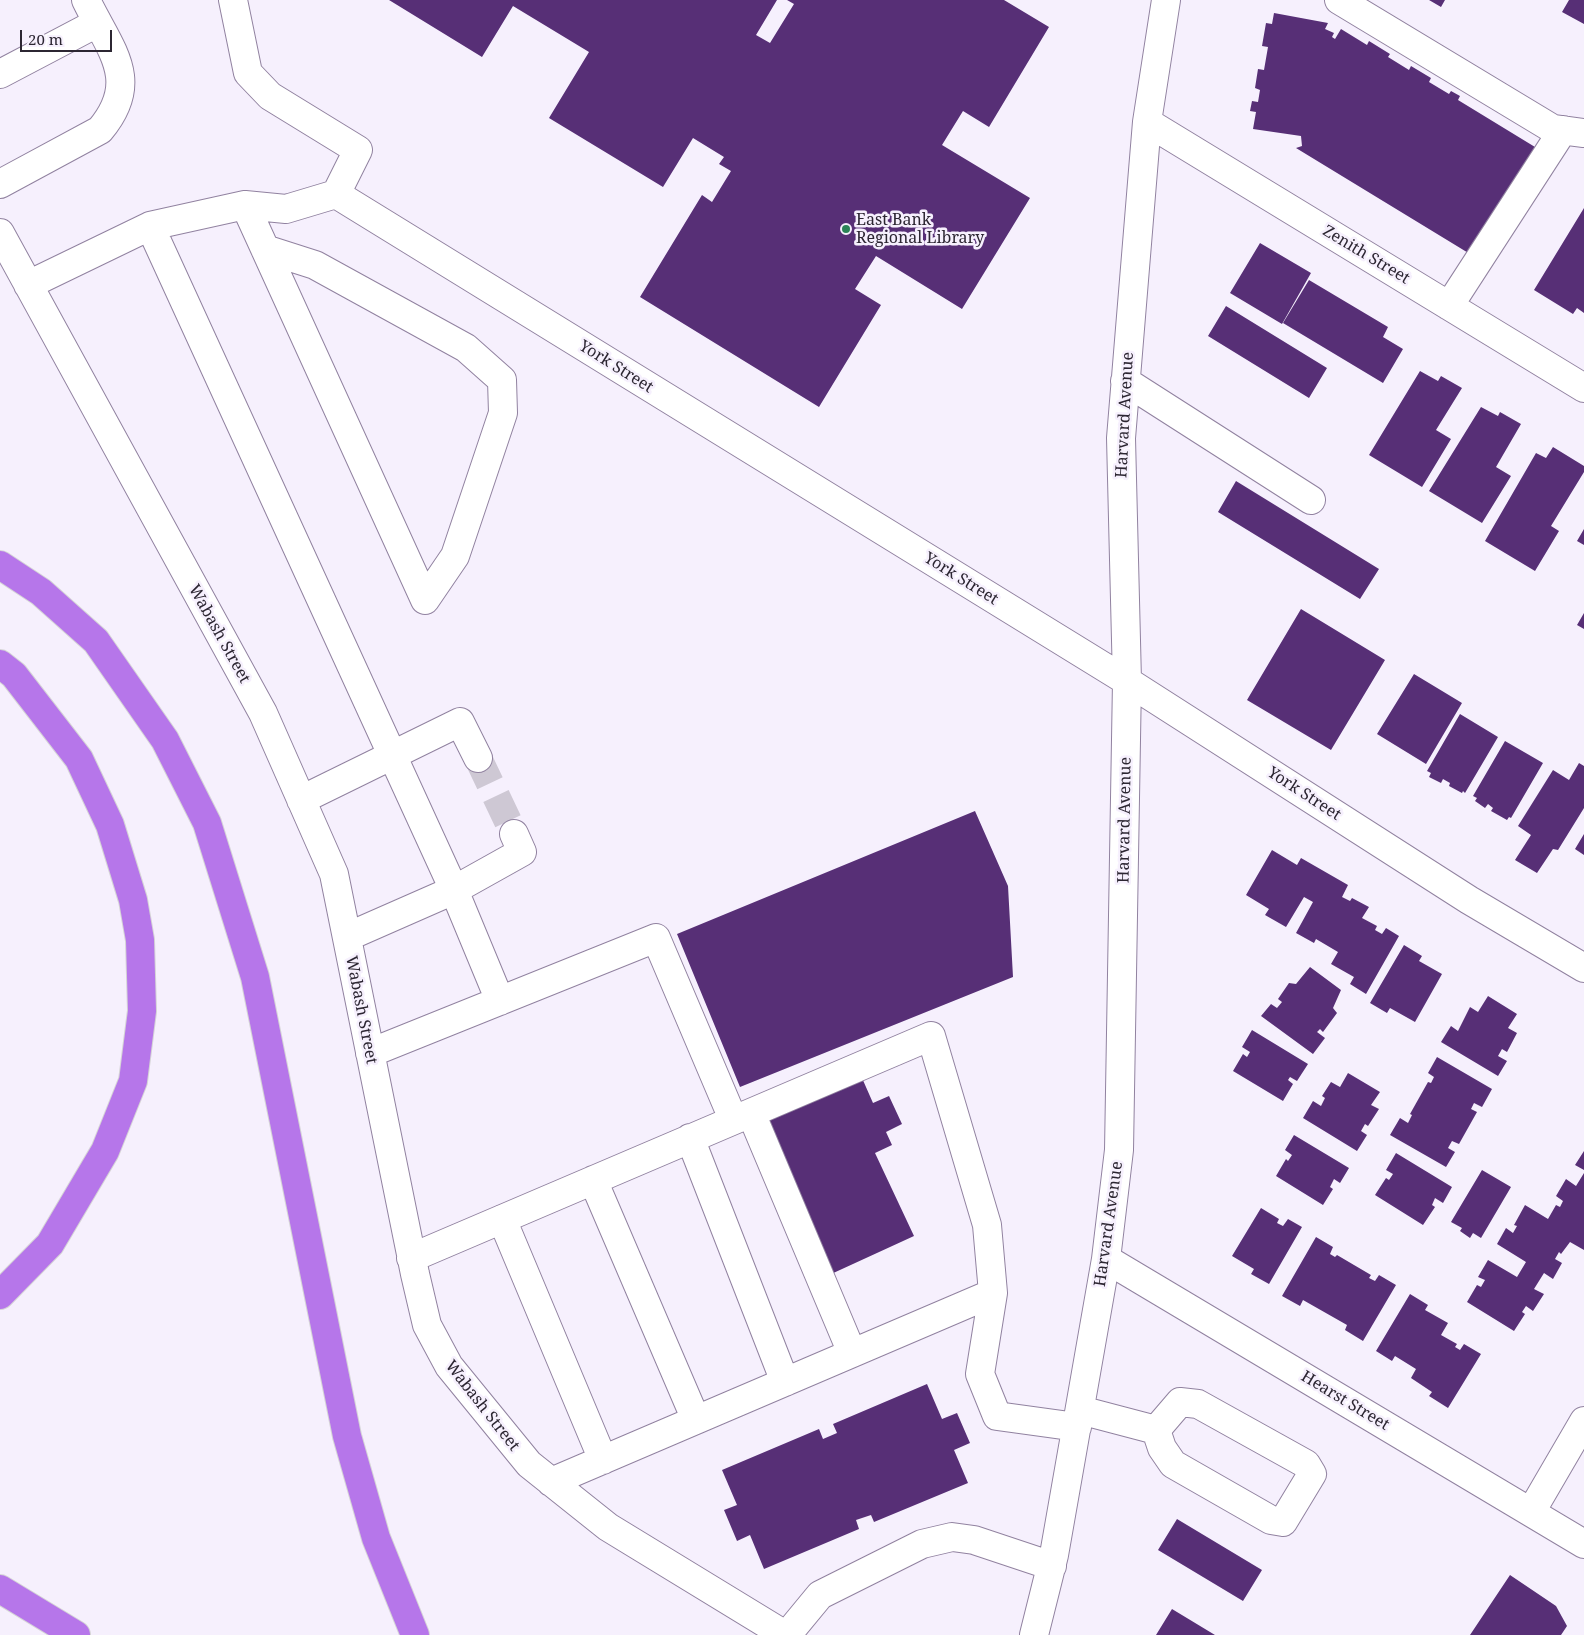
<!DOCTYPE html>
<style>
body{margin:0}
#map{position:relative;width:1584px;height:1635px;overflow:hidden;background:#f6f0fd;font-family:"Noto Serif",serif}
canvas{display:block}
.scale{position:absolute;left:20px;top:30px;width:92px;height:22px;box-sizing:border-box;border:2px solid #2c2632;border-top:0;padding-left:6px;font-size:15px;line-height:18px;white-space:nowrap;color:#2c2632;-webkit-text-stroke:4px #f6f0fd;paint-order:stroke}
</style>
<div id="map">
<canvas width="1584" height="1635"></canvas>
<div class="scale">20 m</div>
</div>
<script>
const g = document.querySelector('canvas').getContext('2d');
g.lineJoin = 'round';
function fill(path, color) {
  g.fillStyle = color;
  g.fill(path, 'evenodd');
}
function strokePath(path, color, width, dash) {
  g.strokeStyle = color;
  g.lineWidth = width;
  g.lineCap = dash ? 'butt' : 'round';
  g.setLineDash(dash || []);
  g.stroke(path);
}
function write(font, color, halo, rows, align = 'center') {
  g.font = font + ' "Noto Serif",serif';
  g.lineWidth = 5;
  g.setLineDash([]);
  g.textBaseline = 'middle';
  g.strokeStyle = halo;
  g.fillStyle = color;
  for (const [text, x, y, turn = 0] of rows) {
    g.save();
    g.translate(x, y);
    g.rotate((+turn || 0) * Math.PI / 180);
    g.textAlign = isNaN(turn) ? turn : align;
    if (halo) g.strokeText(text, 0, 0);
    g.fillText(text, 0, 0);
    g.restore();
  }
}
fill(new Path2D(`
 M389 0H777L756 35 770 43 794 4 787 0H1004L1049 27 989 127 963 111 942 145 1030 198 962 309 876 256 855 289 881 305 819 407 640 297 702 195 712 202 731 171 719 164 724 157 693 138 663 187 549 118 589 52 513 6 482 57Z
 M1429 0H1445L1441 7Z
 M1569 0H1584V24L1562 12Z
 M1274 13 1328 23 1325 29 1334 33 1332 37 1335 39 1341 29 1367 45 1369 41 1390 54 1388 57 1409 70 1411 66 1431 78 1429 82 1449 94 1451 91 1460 96 1458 100 1535 147 1470 254 1296 148 1302 146 1301 136 1253 129 1256 112 1250 111 1252 101 1258 102 1260 90 1255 88 1258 69 1264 70 1268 47 1262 46 1266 23 1272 24Z
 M1584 208V313L1577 308 1573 314 1534 290Z
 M1260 243 1311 273 1282 324 1230 293Z
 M1309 280 1388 327 1383 337 1403 349 1383 383 1283 323Z
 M1226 306 1327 368 1309 398 1208 336Z
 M1420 371 1438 381 1441 376 1462 388 1436 430 1451 439 1422 487 1369 455Z
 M1481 407 1498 416 1500 412 1521 424 1496 467 1511 476 1482 523 1429 491Z
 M1553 447 1584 466V472L1551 526 1559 531 1535 571 1485 541 1536 453 1546 458Z
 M1236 481 1379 569 1360 599 1218 512Z
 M1584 529V545L1577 541Z
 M1301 609 1385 660 1331 750 1247 700Z
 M1584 613V629L1577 625Z
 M1414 674 1462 703 1426 764 1377 734Z
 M1460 714 1498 737 1465 793 1463 791 1462 793 1449 786 1450 783 1443 779 1441 783 1429 777 1431 773 1427 771Z
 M1505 741 1543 763 1511 818 1509 817 1507 820 1491 811 1493 808 1488 804 1485 808 1475 801 1477 798 1473 796Z
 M1579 763 1584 766V808L1558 850 1553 849 1537 873 1515 860 1531 835 1518 826 1553 770 1569 780Z
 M975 811 1008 886 1013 977 740 1087 677 934Z
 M1584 834V855L1575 849Z
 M1272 850 1297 865 1301 858 1348 885 1342 897 1350 901 1352 898 1369 907 1362 918 1377 926 1375 930 1382 934 1386 928 1399 936 1366 994 1350 984 1354 977 1331 964 1338 952 1316 939 1314 943 1296 933 1313 902 1304 897 1286 927 1265 915 1269 909 1246 895Z
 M1404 945 1422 956 1419 961 1442 974 1415 1022 1390 1008 1387 1013 1370 1003Z
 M1310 967 1341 990 1333 1008 1337 1013 1323 1032 1320 1029 1317 1032 1325 1038 1313 1054 1261 1016 1271 1004 1277 1008 1282 1002 1278 999 1289 983 1296 984Z
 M1488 996 1517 1014 1508 1028 1517 1033 1507 1052 1502 1049 1498 1056 1507 1061 1498 1076 1441 1042 1451 1026 1458 1031 1470 1007 1478 1012Z
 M1252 1030 1308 1064 1297 1081 1290 1077 1288 1080 1293 1084 1283 1101 1233 1071 1243 1054 1247 1057 1250 1052 1242 1047Z
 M1437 1057 1492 1089 1482 1107 1474 1103 1471 1109 1477 1112 1459 1144 1452 1141 1448 1148 1455 1152 1446 1167 1390 1135 1400 1118 1408 1123 1412 1115 1410 1114 1428 1082 1431 1083 1434 1077 1428 1073Z
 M1348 1073 1380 1092 1371 1105 1379 1109 1368 1126 1365 1124 1361 1131 1367 1135 1357 1151 1303 1118 1313 1101 1321 1106 1325 1098 1322 1096 1331 1082 1340 1087Z
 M862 1078 873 1103 889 1096 902 1124 886 1132 892 1145 875 1153 914 1236 829 1275 753 1114Z
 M1294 1135 1349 1168 1340 1183 1334 1179 1330 1187 1333 1189 1323 1205 1276 1176 1286 1159 1288 1161 1292 1155 1285 1150Z
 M1584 1151V1170L1575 1165Z
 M1396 1153 1452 1187 1443 1203 1435 1198 1432 1205 1435 1207 1423 1225 1375 1195 1386 1178 1389 1180 1393 1174 1386 1170Z
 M1482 1170 1511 1187 1481 1238 1473 1233 1470 1238 1460 1231 1462 1228 1451 1222Z
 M1584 1173V1250L1570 1242 1561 1254 1559 1252 1555 1259 1562 1263 1553 1279 1544 1273 1534 1289 1544 1294 1533 1311 1526 1306 1522 1312 1525 1314 1514 1331 1467 1302 1477 1285 1481 1287 1485 1280 1478 1277 1488 1260 1517 1277 1526 1262 1497 1244 1506 1228 1513 1233 1517 1226 1514 1225 1525 1205 1548 1219 1556 1205 1560 1207 1563 1201 1556 1196 1566 1179 1576 1186Z
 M1261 1208 1279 1219 1277 1223 1283 1226 1288 1219 1302 1227 1269 1284 1251 1274 1254 1269 1232 1256Z
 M1316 1237 1333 1247 1330 1254 1335 1257 1337 1255 1371 1275 1369 1278 1375 1281 1379 1275 1396 1285 1363 1341 1345 1330 1347 1325 1303 1300 1300 1306 1282 1296Z
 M1410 1294 1428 1305 1425 1310 1448 1323 1441 1335 1457 1344 1455 1347 1460 1350 1464 1344 1481 1354 1448 1408 1429 1396 1432 1392 1411 1378 1416 1369 1395 1356 1392 1361 1376 1351Z
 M927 1384 942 1419 957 1413 970 1443 954 1450 968 1483 874 1522 871 1515 856 1520 859 1529 764 1569 750 1535 737 1541 724 1510 737 1505 722 1470 819 1429 823 1439 837 1433 833 1424Z
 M1177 1519 1262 1570 1243 1601 1158 1550Z
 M1510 1575 1556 1606 1567 1626 1561 1635H1470Z
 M1172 1609 1215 1635H1156Z`), '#572f76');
strokePath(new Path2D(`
 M478 758 514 834`), '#cec8d4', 28, [28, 14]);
const minor = new Path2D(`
 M1339 0 1553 129 1584 133
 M0 74 97 23
 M1147 122 1584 388
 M0 184 100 130C142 80 110 50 86 0
 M336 194 1127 681 1469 900 1584 968
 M245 205 425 600 455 556 503 413 502 380 466 348 315 265 265 249
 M150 226 454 890 500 1001
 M0 233 263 713 334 874 415 1274 427 1325 449 1366 529 1464 608 1527 785 1635
 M28 285 150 226 245 205 286 209 336 194 358 150 270 96 248 73 233 0
 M1449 306 1563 130
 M1125 381 1311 500
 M301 800 460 722 478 758
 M347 937 454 890 522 852 514 834
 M370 1053 656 938 733 1119
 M751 1113 852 1353
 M690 1138 785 1382
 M593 1180 696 1420
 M502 1219 603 1460
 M411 1258 931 1036 987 1225 993 1293 980 1374 997 1416 1077 1427
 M1106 1259 1584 1544
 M1180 1402 1198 1404 1306 1464 1312 1474 1283 1522 1271 1520 1173 1464 1162 1448 1156 1430Z
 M1080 1410 1156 1430
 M551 1482 993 1293
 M1531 1512 1584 1421
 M787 1635 820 1595 922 1544 952 1537 974 1540 1052 1566
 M1034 1635 1054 1555 1106 1259 1119 1150 1127 681 1121 438 1147 122 1166 0`);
const highway = new Path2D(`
 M0 565 41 592 96 641 165 740 207 823 255 977 347 1436 376 1538 415 1635
 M0 664 14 675 79 759 110 825 133 900 140 940 142 1011 133 1081 105 1151 50 1244 0 1295
 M0 1589 76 1635`);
strokePath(minor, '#9182a0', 30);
strokePath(highway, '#d5d4d6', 30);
strokePath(minor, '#fff', 28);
strokePath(highway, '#b676ea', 28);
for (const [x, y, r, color] of [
 [846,229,5,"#2b8357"]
]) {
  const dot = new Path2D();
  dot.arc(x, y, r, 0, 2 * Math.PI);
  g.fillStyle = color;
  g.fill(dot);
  strokePath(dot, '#f6f0fd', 2);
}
write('16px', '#2c2632', '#f6f0fd', [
 ["East Bank",856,220],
 ["Regional Library",856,238]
], 'left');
write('16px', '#2c2632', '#f6f0fd', [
 ["Zenith Street",1366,255,31],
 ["York Street",616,367,32],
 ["Harvard Avenue",1125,415,-87],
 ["York Street",961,579,32],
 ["Wabash Street",219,634,61],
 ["York Street",1304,794,33],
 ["Harvard Avenue",1125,820,-89],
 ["Wabash Street",361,1010,79],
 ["Harvard Avenue",1109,1224,-82],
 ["Hearst Street",1345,1401,31],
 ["Wabash Street",482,1406,52]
]);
</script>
